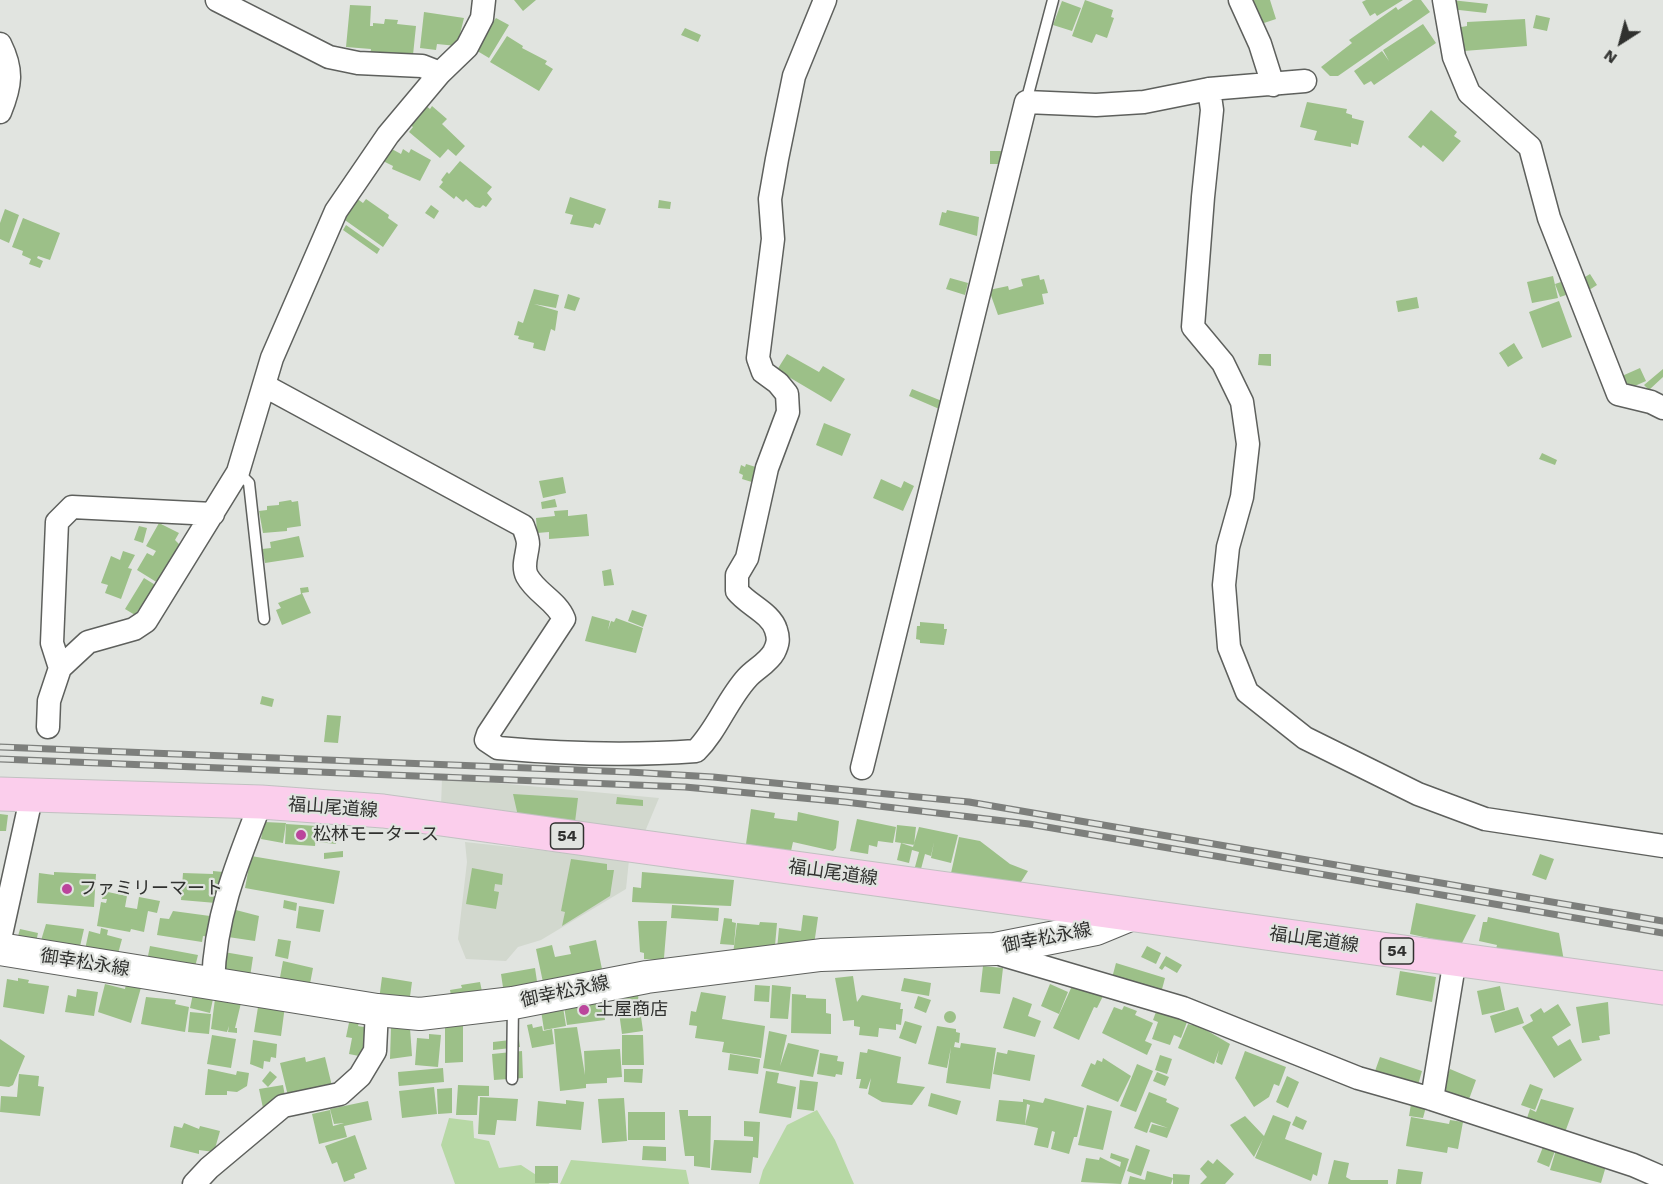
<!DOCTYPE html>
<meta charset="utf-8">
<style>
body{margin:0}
#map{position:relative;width:1663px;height:1184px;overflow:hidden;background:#e1e4e0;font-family:"Work Sans",sans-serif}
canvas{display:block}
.north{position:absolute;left:1591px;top:12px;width:60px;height:60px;-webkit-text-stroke:4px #e1e4e0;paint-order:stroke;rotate:216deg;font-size:16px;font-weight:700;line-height:24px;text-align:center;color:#30312f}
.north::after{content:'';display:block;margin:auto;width:21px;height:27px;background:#30312f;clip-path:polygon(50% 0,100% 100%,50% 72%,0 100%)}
</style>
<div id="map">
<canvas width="1663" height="1184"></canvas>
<div class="north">N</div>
</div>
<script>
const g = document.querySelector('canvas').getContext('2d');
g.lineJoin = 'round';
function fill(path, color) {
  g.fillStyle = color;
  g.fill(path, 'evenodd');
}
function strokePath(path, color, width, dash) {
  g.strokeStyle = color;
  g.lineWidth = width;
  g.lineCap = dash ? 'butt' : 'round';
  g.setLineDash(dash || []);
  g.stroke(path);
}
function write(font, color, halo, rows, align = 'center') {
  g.font = font + ' "Work Sans","Noto Sans JP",sans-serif';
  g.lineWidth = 4.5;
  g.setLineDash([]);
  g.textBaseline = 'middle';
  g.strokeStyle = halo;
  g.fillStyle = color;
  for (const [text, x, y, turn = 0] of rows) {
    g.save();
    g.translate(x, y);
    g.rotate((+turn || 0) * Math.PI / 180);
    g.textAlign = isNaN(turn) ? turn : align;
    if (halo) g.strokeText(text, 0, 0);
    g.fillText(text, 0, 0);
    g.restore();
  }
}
fill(new Path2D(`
 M442 778 659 798 644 834 441 807Z
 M465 842 629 860 626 889 541 940 518 947 506 961 466 959 458 939 467 862Z`), '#d2d8ce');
fill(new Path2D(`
 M817 1110 835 1140 854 1184H759L763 1170 787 1125Z
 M449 1118 473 1121 474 1138 489 1141 499 1168 521 1165 550 1184H455L441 1145Z
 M571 1160 686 1170 689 1184H560Z`), '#b7d8a5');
fill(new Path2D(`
 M514 0H536L523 11Z
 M1085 0 1113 10 1111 17 1114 18 1107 38 1096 34 1092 43 1072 36Z
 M1253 0H1270L1276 19 1261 24Z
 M1366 0H1403L1377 16 1375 13 1370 16 1362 2Z
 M1413 0H1421L1430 12 1338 76H1330L1321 67 1352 43 1349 40 1396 7 1398 10Z
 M1451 0 1488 4 1486 13 1450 9Z
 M1062 1 1081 8 1072 31 1053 25Z
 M350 5 371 6 370 26H373V23L384 24 385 19 398 20 397 24 416 26 413 55H370L371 49 346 47Z
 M424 12 464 18 457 46 437 44 436 50 420 48Z
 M1536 15 1550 18 1547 31 1533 28Z
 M496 18 509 25 489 58 474 49Z
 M1525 19 1527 46 1464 51 1456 28 1467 26V22Z
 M1423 24 1436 43 1374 85 1371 81 1364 85 1354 71 1382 51 1389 61 1383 50Z
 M685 28 701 35 698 42 681 35Z
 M507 36 523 46 522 48 547 61 545 64 553 69 539 91 490 62Z
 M1307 102 1347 109 1346 113 1352 115V118L1364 121 1358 145 1351 143V147L1314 140 1317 131 1300 127Z
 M425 105 430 109 432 106 447 119 442 124 465 146 456 156 448 149 440 158 409 132 413 127 409 124Z
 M1431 110 1457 132 1454 136 1461 141 1443 162 1423 145 1421 148 1408 137Z
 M390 148 401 154 403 149 409 153 411 149 431 160 420 181 392 169 393 166 383 161Z
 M990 151H1007V164H990Z
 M460 161 492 187 487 193 492 199 486 207 483 205 480 208 475 207 466 199 463 202 456 196 454 199 439 187 443 182 441 180 447 172 449 174Z
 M570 197 606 209 600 225 595 223 593 228 570 224 573 215 565 213Z
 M356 198 363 203 366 199 389 215 388 218 398 225 383 247 342 218Z
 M659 200 671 202 670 209 658 208Z
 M431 205 439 211 434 219 425 213Z
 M5 209 19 215 9 243 0 239V223Z
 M947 210 979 217 977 236 939 225 942 212 946 213Z
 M23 218 60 233 50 260 38 256 37 258 43 261 40 268 29 264 31 259 22 255 23 251 12 247Z
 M346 225 380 249 377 254 343 230Z
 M1590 274 1597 285 1586 292 1580 280Z
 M1039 275 1040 280 1044 279 1048 293 1042 294 1044 304 998 315 989 290 1008 286 1009 290 1023 286 1021 279Z
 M1553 276 1558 298 1532 303 1527 282Z
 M950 278 968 283 965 295 946 289Z
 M1561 282 1566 295 1560 297 1555 284Z
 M534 289 559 295 556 308 534 304 558 311 555 331 551 329 545 351 533 348 534 343 518 339 519 336 514 335 518 321 523 323Z
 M568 294 580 298 575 311 564 308Z
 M1417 297 1419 308 1398 312 1396 301Z
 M1559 301 1572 337 1542 348 1529 312Z
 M1514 343 1523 358 1508 367 1499 353Z
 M787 354 819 372 823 366 845 379 831 402 777 370Z
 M1259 354H1271V366L1258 365Z
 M1640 368 1646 381 1628 389 1622 376Z
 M1663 369V377L1649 390 1644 385Z
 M912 389 947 403 944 411 909 396Z
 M824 423 851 434 842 456 816 445Z
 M1542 453 1557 460 1555 465 1539 459Z
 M746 464 759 468 755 483 742 479 743 475 739 473 741 465 745 467Z
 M563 477 566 493 543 498 539 481Z
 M881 479 901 488 904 481 914 486 903 511 873 498Z
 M555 499 557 507 542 509 541 502Z
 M291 500 292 502 298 501 301 526 287 528V531L263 533 259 511 267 510V506L279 505V502Z
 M568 510V516L587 514 589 536 549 539V532L537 533 536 518 555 516 554 511Z
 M159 523 179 533 175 540 181 546 158 583 137 570 147 553 153 556 156 551 146 546Z
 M139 526 147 528 143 543 134 540Z
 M299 536 304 557 265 563 262 549 271 548 270 542Z
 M123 551 135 555 128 568 132 569 121 599 105 593 108 585 101 583 111 556 120 560Z
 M611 569 614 585 604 586 602 571Z
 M144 578 157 586 142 611 139 609 135 615 125 609Z
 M308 587 309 592 302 593 311 613 282 625 276 610 281 608 278 603 301 594 300 588Z
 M632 610 647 615 643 627 628 621Z
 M592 616 610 621 608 630 611 621 614 622 616 618 643 628 636 653 585 641Z
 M920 622 944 624V629H947L944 645 920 643V640L916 639 917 626H920Z
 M262 696 274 699 272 707 260 704Z
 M327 715 341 716 338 743 324 742Z
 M513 794 578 798 575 822 518 816Z
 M617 797 643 800V806L616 804Z
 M751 809 775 813 774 818 797 821 798 812 839 821 836 848 833 851 793 842 791 851 746 844Z
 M0 814 8 815 6 831H0Z
 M857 819 896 827 893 843 878 841 877 847 869 845 868 854 850 851Z
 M264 822 286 823 283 843 261 839Z
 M286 824 317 826 315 846 285 844Z
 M897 825 916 827 914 845 895 842Z
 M319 827 343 829 341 840 336 839V844L317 842Z
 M919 827 958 835 951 863 931 858 934 842 931 856 925 854 921 869 915 867 919 852 912 850 909 863 897 860 901 843 913 847Z
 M959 837 980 841 1010 864 1028 871 1019 885 951 873Z
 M343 851V857L324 859V853Z
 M1540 854 1554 859 1546 880 1532 875Z
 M251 856 340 871 334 904 245 888Z
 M571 859 607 864V870H614L610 896 562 926 565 912 561 911Z
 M472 868 503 874 502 885 495 884 494 891 499 892 496 909 466 904Z
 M213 871 223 872 216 903 181 900 183 873 213 874Z
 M54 872 96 874 94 907 37 903 39 873 54 875Z
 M642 872 734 880 731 906 632 902 633 887 641 888Z
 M103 891 127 896 125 907 137 909 139 897 160 901 157 913 148 911 144 932 131 929 130 932 97 926 101 902 106 903 107 899H102Z
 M284 900 297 903 296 911 283 908Z
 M1416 903 1476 915 1461 945 1410 934Z
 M672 905 719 908 718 921 671 918Z
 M299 906 324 910 320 932 296 928Z
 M232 909 259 916 255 941 228 937Z
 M173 911 210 916 209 921H212L210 937 203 936 202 942 157 935 160 918 169 919Z
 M803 915 818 917 813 952 777 949 779 928 801 931Z
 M1488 917 1559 933 1564 961 1496 949 1497 945 1479 941 1483 922H1487Z
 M724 918 732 919V922L736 923 734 945 720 944Z
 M638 921H667L663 970H647V960H659L644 959V953L640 952Z
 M760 922 777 923 774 957 733 954 737 923 759 925Z
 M46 924 84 929 78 955 39 947Z
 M101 928 108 930 107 935 122 939 116 961 84 954 89 931 100 934Z
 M20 929 38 933 35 947 16 943Z
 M278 939 291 941 288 959 275 956Z
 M596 940 603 974 544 987 536 949 552 945 555 957 571 954 569 946Z
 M150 946 198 955 193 975 146 966Z
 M1147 946 1161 953 1156 964 1141 957Z
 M224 952 253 957 250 977 220 972Z
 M1166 956 1182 965 1177 973 1165 966 1162 970 1159 968Z
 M283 961 313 968 309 989 279 983Z
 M1116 963 1165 978 1161 993 1112 978Z
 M983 966 1003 968 1000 994 980 992Z
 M535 968 538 988 504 994 501 974Z
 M1400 971 1436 977 1432 1002 1396 995Z
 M853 976 857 1002 862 995 901 1003 900 1009H903L901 1025 896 1024V1030L879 1028 878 1037 859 1035 860 1027 854 1026V1020L843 1021 835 978Z
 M382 977 412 982 409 1004 379 1000Z
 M18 978 29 980 28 983 49 986 44 1014 3 1007 7 979 18 981Z
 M904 978 931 983 929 996 901 991Z
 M127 980 142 984 131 1023 98 1012 105 984 125 989Z
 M480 982 484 1001 453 1006 450 990 462 988 461 985Z
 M1050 984 1068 992 1059 1014 1041 1006Z
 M755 985 770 986 769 1002 754 1001Z
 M772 985 791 987 788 1019 770 1018Z
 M1072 986 1089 993 1091 988 1103 996 1097 1008 1094 1007 1079 1040 1053 1028Z
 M1500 986 1505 1010 1482 1015 1477 991Z
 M77 989 98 992 94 1016 65 1012 68 995 76 997Z
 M701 992 726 996 722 1019 765 1026 761 1058 722 1052 724 1042 695 1038 697 1026 689 1025 691 1011 696 1012Z
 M193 994 213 999 210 1013 190 1008Z
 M792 994 806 995V998L826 999V1013L831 1014V1034L791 1033Z
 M602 995 605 1020 567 1025 563 1000Z
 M638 995 643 1031 622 1034 617 998Z
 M918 996 931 1000 926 1013 914 1008Z
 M146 997 176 1000 175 1004 189 1007 185 1032 141 1024Z
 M1013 997 1032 1004 1028 1016 1041 1021 1035 1037 1003 1028Z
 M215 999 241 1003 235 1028H237V1033L228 1032 229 1026 227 1032 211 1029Z
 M562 1001 566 1026 544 1030 540 1004Z
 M1608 1002 1610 1034 1599 1036 1600 1040 1582 1043 1576 1007Z
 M1558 1004 1571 1025 1552 1037 1558 1046 1570 1039 1582 1060 1554 1078 1522 1027 1533 1021 1530 1015 1541 1008 1544 1013Z
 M285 1006 281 1036 254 1032 258 1007Z
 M1124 1006 1137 1011 1135 1015 1153 1023 1145 1041 1152 1044 1147 1055 1102 1033 1114 1007 1122 1010Z
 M1518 1007 1524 1023 1495 1033 1490 1016Z
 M1157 1009 1187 1022 1181 1038 1174 1035 1170 1045 1152 1039 1158 1022 1153 1020Z
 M944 1017a6 6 0 1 1 12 0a6 6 0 1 1-12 0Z
 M190 1012 211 1014 209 1034 188 1032Z
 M350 1018 360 1020 358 1026 370 1028 364 1057 349 1054 352 1038 346 1037Z
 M905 1021 922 1026 916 1044 899 1038Z
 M1194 1021 1207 1027 1206 1030 1230 1044 1222 1065 1216 1062 1219 1050 1214 1064 1178 1048 1188 1024 1192 1025Z
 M445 1024H463V1062L445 1063Z
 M532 1024 533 1028 542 1026 543 1031 552 1029 554 1044 532 1048 527 1025Z
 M937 1026 956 1029V1032L960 1033 959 1043 955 1042 954 1047 960 1048 961 1043 996 1048 990 1089 946 1083 951 1047 947 1068 928 1064Z
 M391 1027 410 1028 412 1056 390 1059Z
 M577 1027 585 1075 584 1051 620 1049 622 1077 607 1078V1083L586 1084V1088L560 1091 554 1029Z
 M769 1031 787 1035 780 1066 788 1043 819 1050 813 1077 763 1068Z
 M429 1034 441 1035 438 1067 415 1065 417 1038 429 1039Z
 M212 1035 236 1039 231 1068 207 1064Z
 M622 1035H643L644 1065H622Z
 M0 1039 25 1056 13 1085 9 1087 0 1086Z
 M519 1039 520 1047 493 1050V1042Z
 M253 1040 277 1044 276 1058 271 1057 270 1062 264 1061 263 1069 250 1064Z
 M868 1049 901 1057 897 1083 925 1087 912 1105 882 1102 868 1094 871 1078 867 1089 859 1088 861 1079H856L860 1052 867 1053Z
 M1008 1050 1035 1055 1030 1081 993 1074 997 1052 1007 1054Z
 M522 1051 523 1078 494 1080 492 1054Z
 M1245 1051 1286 1067 1279 1086 1274 1084 1269 1097 1254 1107 1235 1078Z
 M820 1053 838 1056 837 1061 844 1062 842 1075 836 1074 835 1077 817 1074Z
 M730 1054 760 1059 758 1074 728 1070Z
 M1160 1055 1172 1059 1167 1074 1155 1070Z
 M305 1057 306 1062 325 1057 332 1086 288 1096 280 1063Z
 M1380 1057 1422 1071 1418 1085 1375 1071Z
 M1103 1058 1131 1076 1118 1102 1081 1086 1091 1063 1095 1065 1097 1060 1102 1062Z
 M1137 1064 1153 1071 1136 1112 1120 1106Z
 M443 1068 444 1082 399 1086 398 1072Z
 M208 1069 236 1075 237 1071 249 1073 247 1086 237 1092 227 1091V1095H205Z
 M624 1069H643L642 1083 624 1082Z
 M1450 1069 1476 1080 1468 1102 1441 1093Z
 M270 1071 277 1077 268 1087 262 1081Z
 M766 1071 779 1073 777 1083 796 1087 791 1118 759 1113Z
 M1157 1072 1169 1077 1165 1086 1153 1081Z
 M19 1074 39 1076 38 1086 44 1087 40 1116 0 1112 1 1096 17 1097Z
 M1287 1076 1299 1082 1288 1108 1276 1102Z
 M800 1080 818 1082 814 1111 797 1109Z
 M1530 1084 1543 1089 1535 1110 1521 1105Z
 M283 1085 286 1102 263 1108 259 1089Z
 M458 1085 489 1086V1096H478L477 1115H456Z
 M434 1087 437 1114 402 1118 399 1091Z
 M452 1088V1113L438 1114 437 1089Z
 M1149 1092 1167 1099 1166 1102 1179 1108 1167 1138 1149 1132 1152 1124 1168 1128 1151 1122 1147 1133 1134 1128Z
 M931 1093 961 1101 957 1115 928 1106Z
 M480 1097 518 1099 516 1121 497 1120 495 1135 478 1134Z
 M624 1098 627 1141 602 1143 598 1099Z
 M1045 1098 1084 1108 1077 1137H1074L1069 1154 1051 1149 1055 1132 1052 1131 1048 1148 1034 1145 1038 1128 1025 1125 1030 1105 1027 1104 1025 1125 996 1121 999 1100 1023 1102V1099L1043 1103Z
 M1541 1099 1574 1108 1564 1135 1526 1121 1530 1109 1536 1112Z
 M566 1100 584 1102 581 1130 536 1126 538 1101 566 1104Z
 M368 1101 372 1120 344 1126 347 1137 319 1144 312 1114 330 1110 333 1126 344 1123 334 1124 330 1109Z
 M1411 1104 1426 1107 1423 1118 1409 1116Z
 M1087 1105 1112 1111 1103 1150 1078 1145Z
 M679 1110H688V1116H711L710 1168 694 1166V1156H685Z
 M628 1112H665V1140H628Z
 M1273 1115 1291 1122 1285 1139 1322 1153 1317 1176 1313 1174 1311 1181 1255 1158 1263 1139 1254 1157 1230 1125 1245 1116 1264 1136Z
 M1296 1116 1307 1121 1303 1130 1292 1125Z
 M1411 1117 1449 1124 1450 1120 1463 1122 1458 1149 1448 1147 1447 1153 1406 1146Z
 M744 1121 760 1122 758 1158 753 1157 751 1173 711 1170 714 1140 753 1141V1137L744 1136Z
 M184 1123 199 1129 200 1126 220 1131 214 1152 199 1150V1154L170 1147 174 1126 182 1128Z
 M355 1135 367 1169 354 1174 355 1178 344 1182 337 1162 332 1164 325 1146Z
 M1136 1145 1150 1150 1141 1176 1127 1171Z
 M643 1146 666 1147V1161L642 1160Z
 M1543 1147 1555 1151 1549 1167 1537 1162Z
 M1556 1150 1606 1166 1601 1183 1550 1170Z
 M1111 1153 1129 1159 1121 1184 1081 1182 1086 1158 1099 1160 1100 1157 1120 1167 1121 1162 1110 1158Z
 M1217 1159 1234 1174 1225 1184H1200L1207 1177 1200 1169 1208 1160 1213 1164Z
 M1334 1160 1349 1163 1346 1177 1351 1180H1388V1184H1328Z
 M535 1166H558V1183H535Z
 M1398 1169 1423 1172 1421 1184H1396Z
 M1147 1171 1173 1178 1171 1184H1128L1130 1176 1145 1180Z
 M1173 1174 1190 1175 1189 1184H1173Z`), '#9cc088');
const lane = new Path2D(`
 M1026 102 1053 0
 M238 472 249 483 264 619
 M512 1079 513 1004`);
const street = new Path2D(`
 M217 0 329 57 358 63 422 66 440 73
 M1240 0 1260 44 1273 85
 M1444 0 1454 57 1469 93 1530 147 1549 218 1618 394 1651 402 1663 408
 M0 44C13 70 11 85 0 112
 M1209 89 1212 110 1203 197 1193 327 1223 363 1242 402 1248 444 1242 497 1228 547 1224 585 1229 647 1247 692 1305 738 1418 794 1485 819 1663 846
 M265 386 523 526C525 532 528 538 528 544 527 556 522 566 527 576 536 593 557 601 564 619L488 734 486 740 498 748C564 754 629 756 696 751 717 730 727 700 747 678 755 669 768 663 774 652 778 644 779 639 776 630 771 613 748 605 737 591V575L747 558 767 468 788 412 787 394 778 383 763 372 758 358 773 239 770 199 777 159 794 76 825 0
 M60 668 52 643 57 522 72 507 213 514
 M48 727 49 701 60 668 88 642 134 629 146 621 238 472 272 358 336 211 388 135 440 73 467 47 482 18 484 0
 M862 768 1026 102 1096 105 1144 102 1209 89 1305 81
 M0 939 32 794
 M995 949 1003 955 1183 1008 1358 1078 1432 1099 1633 1165 1663 1178
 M213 983C215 916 237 863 261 802
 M1432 1099 1455 959
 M194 1184 209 1168 283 1106 340 1094 360 1076 375 1051 377 1010`);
const secondary = new Path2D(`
 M0 949 377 1010 420 1014 513 1003 647 977 821 955 995 949 1096 929 1130 915`);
const primary = new Path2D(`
 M0 794 261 802 383 811 1663 988`);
strokePath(lane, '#5e605d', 13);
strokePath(street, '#5e605d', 25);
strokePath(secondary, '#5e605d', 34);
strokePath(primary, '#c1c1c1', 35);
strokePath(lane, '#fff', 10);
strokePath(street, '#fff', 22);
strokePath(secondary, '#fff', 32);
strokePath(primary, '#fbceec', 33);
const rail = new Path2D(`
 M0 747 629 772 713 777 969 802 1663 921
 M0 759 685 787 845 802 1029 824 1663 933`);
strokePath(rail, '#7d7f7c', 7);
strokePath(rail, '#e1e4e0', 4.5, [14]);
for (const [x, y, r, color] of [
 [301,835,6,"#bb459c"],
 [67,889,6,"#bb459c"],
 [584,1010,6,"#bb459c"]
]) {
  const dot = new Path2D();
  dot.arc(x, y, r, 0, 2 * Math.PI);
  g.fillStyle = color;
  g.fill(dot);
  strokePath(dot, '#e1e4e0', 2);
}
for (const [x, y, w] of [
 [567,836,33],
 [1397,951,33]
]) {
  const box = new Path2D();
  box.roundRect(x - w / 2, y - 13, w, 26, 4.5);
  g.fillStyle = '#e1e4e0';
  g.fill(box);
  strokePath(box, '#30312f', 1.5);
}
write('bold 16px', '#30312f', null, [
 ["54",567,836],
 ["54",1397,951]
]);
write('18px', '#30312f', '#e1e4e0', [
 ["福山尾道線",333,808,4],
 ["福山尾道線",833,873,8],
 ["御幸松永線",1047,938,-11],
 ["福山尾道線",1314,940,8],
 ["御幸松永線",85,963,9],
 ["御幸松永線",565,992,-12]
]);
write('18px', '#30312f', '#e1e4e0', [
 ["松林モータース",313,835],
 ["ファミリーマート",79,889],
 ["土屋商店",596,1010]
], 'left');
</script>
